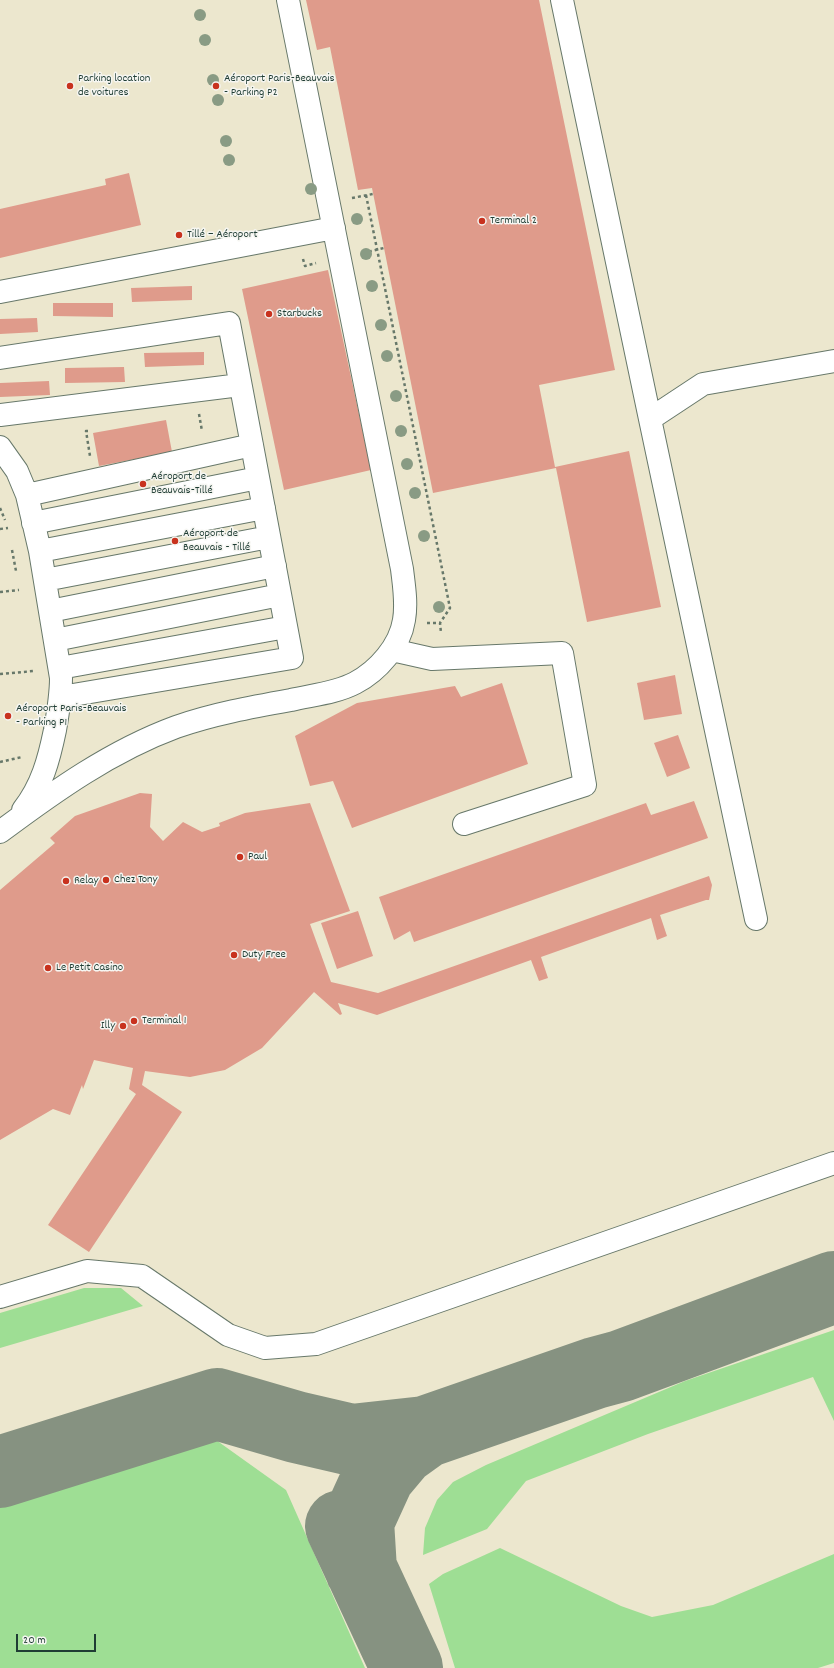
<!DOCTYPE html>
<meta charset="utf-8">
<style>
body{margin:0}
#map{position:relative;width:834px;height:1668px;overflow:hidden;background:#ece7ce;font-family:Dekko,sans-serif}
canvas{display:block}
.scale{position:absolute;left:16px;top:1634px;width:80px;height:18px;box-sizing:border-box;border:2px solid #1f3d34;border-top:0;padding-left:5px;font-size:12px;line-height:14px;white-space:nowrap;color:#1f3d34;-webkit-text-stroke:3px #f6f6f2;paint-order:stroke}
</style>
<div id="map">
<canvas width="834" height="1668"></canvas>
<div class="scale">20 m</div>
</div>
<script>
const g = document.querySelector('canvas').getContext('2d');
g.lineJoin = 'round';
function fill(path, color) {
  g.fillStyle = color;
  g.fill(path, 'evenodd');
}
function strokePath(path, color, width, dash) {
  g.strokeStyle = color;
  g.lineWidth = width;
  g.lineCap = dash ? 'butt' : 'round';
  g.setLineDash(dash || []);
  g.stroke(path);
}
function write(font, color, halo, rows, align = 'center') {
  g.font = font + ' Dekko,sans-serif';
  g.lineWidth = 3;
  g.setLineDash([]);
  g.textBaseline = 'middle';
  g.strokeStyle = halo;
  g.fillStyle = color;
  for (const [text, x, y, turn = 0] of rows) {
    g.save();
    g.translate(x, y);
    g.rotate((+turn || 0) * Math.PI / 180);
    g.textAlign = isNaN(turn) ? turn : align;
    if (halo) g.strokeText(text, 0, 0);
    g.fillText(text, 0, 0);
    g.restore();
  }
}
fill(new Path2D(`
 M84 1288H121L143 1306 0 1348V1313Z
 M834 1330V1421L813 1377 648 1434 526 1481 487 1529 423 1555 425 1528 437 1500 453 1482 486 1465 685 1381Z
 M209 1435 286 1490 365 1668H0V1497Z
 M500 1548 621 1606 652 1617 713 1605 834 1554V1663L818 1668H455L429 1584 443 1574Z`), '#9ede94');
strokePath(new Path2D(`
 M0 1472 217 1404 296 1427 352 1440 425 1432
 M341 1526 407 1668
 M361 1570 358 1521 379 1475 400 1450 425 1432 595 1373 621 1366 834 1287`), '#869281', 72);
fill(new Path2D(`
 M306 0H539L615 370 539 385 555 467 629 451 661 607 587 622 556 468 433 493 372 188 358 190 330 47 317 50Z
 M129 173 141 225 0 258V209L106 185 105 179Z
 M328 270 371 470 284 490 242 289Z
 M192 286V300L132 302 131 288Z
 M53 303H113V317L53 316Z
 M37 318 38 332 0 334V319Z
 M204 352V365L145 367 144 353Z
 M124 367 125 382 65 383V368Z
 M49 381 50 395 0 397V383Z
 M166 420 172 452 99 466 93 433Z
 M675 675 682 714 644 720 637 683Z
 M502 683 528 764 352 828 333 781 310 786 295 736 357 703 455 686 461 697Z
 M678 735 690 768 667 777 654 743Z
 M140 793 152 794 150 827 163 841 183 822 202 832 220 826 219 823 245 813 310 803 350 911 310 924 331 982 378 993 709 876 712 885 709 900H706L660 915 667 936 657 940 651 918 541 957 548 978 539 981 531 960 377 1015 338 1003 342 1014 340 1015 314 992 262 1048 225 1070 190 1077 145 1071 142 1085 182 1112 89 1252 48 1225 136 1094 129 1089 133 1068 94 1060 83 1089 82 1085 70 1115 53 1109 0 1140V890L55 843 50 838 75 816Z
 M694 801 708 838 414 942 410 931 394 940 379 897 646 803 651 815Z
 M358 911 373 956 337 969 321 923Z`), '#df9b8b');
const minor = new Path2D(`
 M562 0 650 419
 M0 292 334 228
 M0 358 229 323 292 658 61 697
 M0 415 240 385
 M0 447 17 471 27 495 40 551 61 678C61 696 58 713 55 730 49 759 42 786 23 810
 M27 495 252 445
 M33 523 258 478
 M40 551 264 508
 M45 580 269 537
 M50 611 275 566
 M55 640 280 595
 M392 650 432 659 562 653 585 785 464 824
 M60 668 286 627
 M0 832C55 791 111 751 176 727 213 714 252 707 291 700 312 695 336 693 355 683 378 671 400 646 404 620 407 603 404 586 402 569L288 0
 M756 919 650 419 703 384 834 361
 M0 1297 87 1271 142 1276 228 1335 265 1348 316 1344 834 1163`);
strokePath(minor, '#67786a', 24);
strokePath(new Path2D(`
 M366 195 450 608 440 623
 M352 198 373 194
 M363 253 384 248
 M303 259 305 266 316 263
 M199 414 202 431
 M88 431H86L90 456
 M0 508 5 520
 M0 529 8 528
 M12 550 16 571
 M0 592 19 590
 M427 623H440L441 633
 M0 674 34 671
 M0 762 22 757`), '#67786a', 2.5, [3, 3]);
strokePath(minor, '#fff', 22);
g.fillStyle = '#899b84';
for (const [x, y] of [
 [200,15],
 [205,40],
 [213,80],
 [218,100],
 [226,141],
 [229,160],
 [311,189],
 [357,219],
 [366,254],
 [372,286],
 [381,325],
 [387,356],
 [396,396],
 [401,431],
 [407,464],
 [415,493],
 [424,536],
 [439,607]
]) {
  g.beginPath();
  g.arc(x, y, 6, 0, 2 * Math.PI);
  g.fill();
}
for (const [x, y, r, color] of [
 [70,86,4,"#c8321e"],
 [216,86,4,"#c8321e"],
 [482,221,4,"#c8321e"],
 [179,235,4,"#c8321e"],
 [269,314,4,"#c8321e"],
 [143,484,4,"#c8321e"],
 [175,541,4,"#c8321e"],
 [8,716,4,"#c8321e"],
 [240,857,4,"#c8321e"],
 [106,880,4,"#c8321e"],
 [66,881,4,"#c8321e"],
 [234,955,4,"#c8321e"],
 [48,968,4,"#c8321e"],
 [134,1021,4,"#c8321e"],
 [123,1026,4,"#c8321e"]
]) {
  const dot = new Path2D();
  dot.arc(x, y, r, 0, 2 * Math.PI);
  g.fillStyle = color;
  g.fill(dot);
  strokePath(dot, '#f6f6f2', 1.5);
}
write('12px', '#1f3d34', '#f6f6f2', [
 ["Parking location",78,79],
 ["de voitures",78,93],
 ["Aéroport Paris-Beauvais",224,79],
 ["- Parking P2",224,93],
 ["Terminal 2",490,221],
 ["Tillé – Aéroport",187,235],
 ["Starbucks",277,314],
 ["Aéroport de",151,477],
 ["Beauvais-Tillé",151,491],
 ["Aéroport de",183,534],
 ["Beauvais - Tillé",183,548],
 ["Aéroport Paris-Beauvais",16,709],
 ["- Parking P1",16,723],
 ["Paul",248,857],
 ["Chez Tony",114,880],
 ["Relay",74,881],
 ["Duty Free",242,955],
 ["Le Petit Casino",56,968],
 ["Terminal 1",142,1021],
 ["Illy",115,1026,"right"]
], 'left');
</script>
